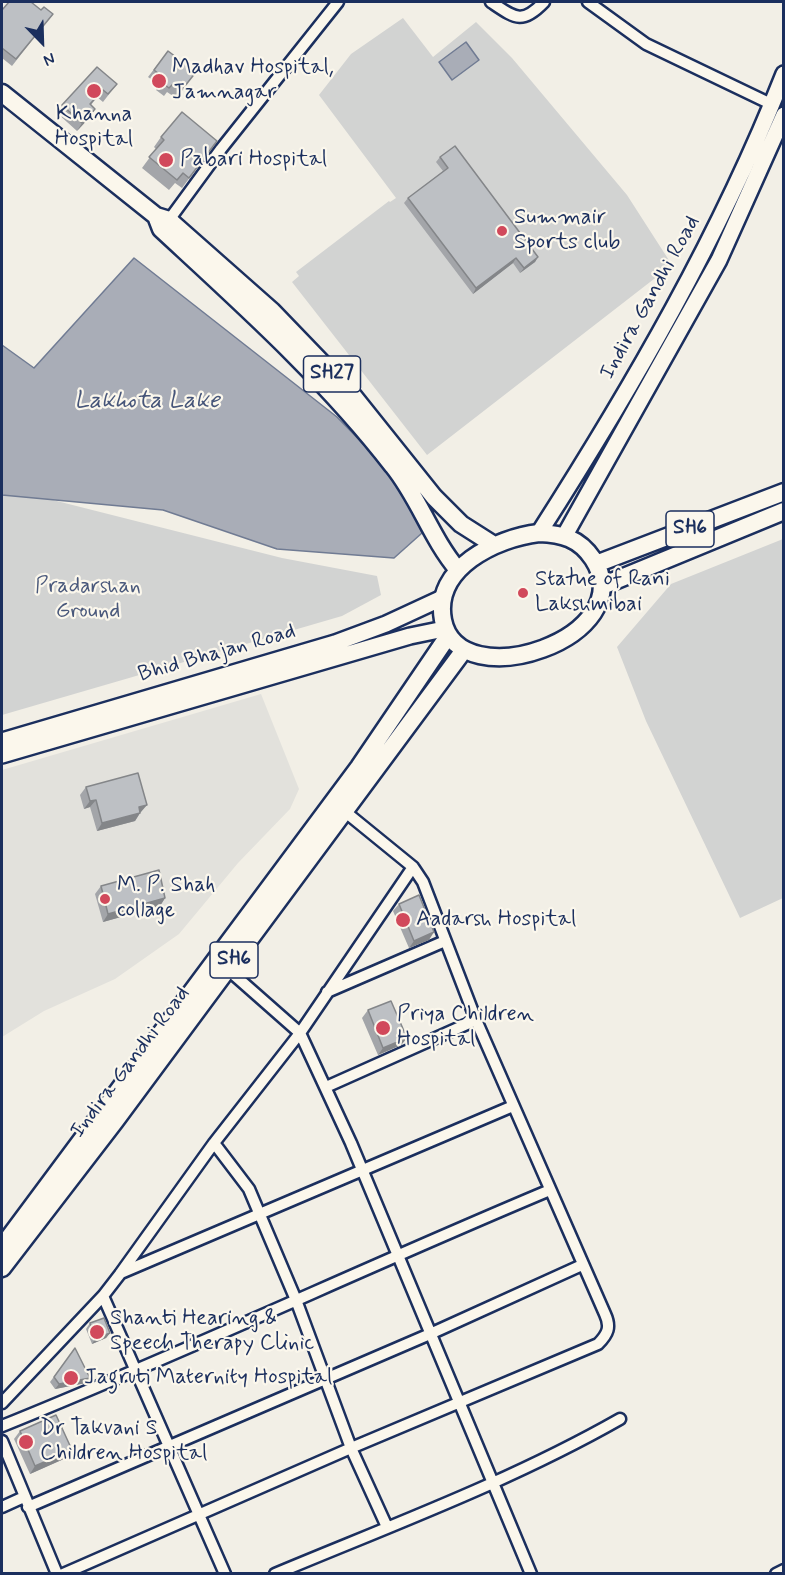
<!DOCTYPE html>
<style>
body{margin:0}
#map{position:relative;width:785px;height:1575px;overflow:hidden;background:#f2efe6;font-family:Mynerve,sans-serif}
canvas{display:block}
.frame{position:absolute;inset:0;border:3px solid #1b2f5e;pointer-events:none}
.north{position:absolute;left:12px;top:12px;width:60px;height:60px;-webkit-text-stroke:4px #fbf7ec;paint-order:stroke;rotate:157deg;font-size:16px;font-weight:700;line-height:24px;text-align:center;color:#1b2f5e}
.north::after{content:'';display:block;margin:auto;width:21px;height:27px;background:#1b2f5e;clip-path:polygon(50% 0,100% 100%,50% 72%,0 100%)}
</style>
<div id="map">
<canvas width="785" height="1575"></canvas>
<div class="frame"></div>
<div class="north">N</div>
</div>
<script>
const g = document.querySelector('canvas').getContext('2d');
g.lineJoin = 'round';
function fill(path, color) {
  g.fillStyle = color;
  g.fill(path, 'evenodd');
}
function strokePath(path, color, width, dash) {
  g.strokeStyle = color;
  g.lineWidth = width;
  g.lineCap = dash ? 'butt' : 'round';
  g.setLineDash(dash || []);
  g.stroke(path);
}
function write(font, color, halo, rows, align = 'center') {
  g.font = font + ' Mynerve,sans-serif';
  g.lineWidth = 4.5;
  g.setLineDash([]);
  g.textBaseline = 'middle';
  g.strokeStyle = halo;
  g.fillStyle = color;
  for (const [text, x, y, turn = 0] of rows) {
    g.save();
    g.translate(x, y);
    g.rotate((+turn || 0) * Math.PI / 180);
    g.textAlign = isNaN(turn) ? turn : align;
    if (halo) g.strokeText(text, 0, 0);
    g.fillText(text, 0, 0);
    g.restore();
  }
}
fill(new Path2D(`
 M261 694 299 789 290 809 238 863 179 934 115 979 44 1011 2 1037V770Z`), '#e2e1dc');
fill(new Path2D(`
 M403 18 433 57 476 22 512 58 627 195 672 265 427 455 292 282 299 276 296 272 389 201 390 202 396 198 319 95 351 54Z
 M2 491 29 494 282 558 377 576 381 595 342 616 2 715Z
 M783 539V898L740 918 646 721 617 647 671 584Z`), '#d2d3d2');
const water = new Path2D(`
 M466 42 479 60 452 80 439 62Z
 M134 258 337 417 406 488 422 533 394 558 277 549 163 510 2 495V345L34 368Z`);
fill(water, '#a9adb7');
strokePath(water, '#707b93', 1.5);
const street = new Path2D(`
 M491 2C515 18 522 25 544 2
 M588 2 646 44 771 104
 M169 220 221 149 338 2
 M224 966 300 1033 351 1143 531 1574
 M327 992 445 941
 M326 1087 476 1020
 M214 1143 249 1189 296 1300 351 1448 387 1527
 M121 1273 513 1106
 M103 1296 225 1574
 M2 1403 103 1296 120 1274 214 1143 300 1033 413 867
 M2 1426C186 1352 366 1267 550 1190
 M2 1441 57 1574
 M2 1507 24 1497
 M28 1507 430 1334 582 1265
 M63 1574 351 1448 598 1344C608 1334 611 1327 605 1314L476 1020 423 882 413 867 343 810
 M275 1574C392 1525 511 1481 620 1419
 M776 1574 784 1570`);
const secondary = new Path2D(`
 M539 533C633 386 720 236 784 74
 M565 535 719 260 784 115
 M2 741 335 643 386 624 440 599
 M2 755 410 636 444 629`);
const primary = new Path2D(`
 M2 93 156 216 169 220 272 311 350 392 434 497 461 524 494 545
 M156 216 161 229C242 304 325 378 393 466 419 498 431 538 458 570
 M539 533C562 534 579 538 593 559 644 637 458 700 443 620 433 568 496 538 539 533Z
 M596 564 784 492
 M602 586 784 511
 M2 1247 359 767 448 636
 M2 1268 115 1121 464 650`);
strokePath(street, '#1b2f5e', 15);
strokePath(secondary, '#1b2f5e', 20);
strokePath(primary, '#1b2f5e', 21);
strokePath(street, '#fbf7ec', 10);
strokePath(secondary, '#fbf7ec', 15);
strokePath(primary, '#fbf7ec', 16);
fill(new Path2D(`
 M2 10 48 20 12 66 2 58Z
 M168 51 196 72 176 98 167 92 164 96 156 90 159 85 148 77Z
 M117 84 103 102 97 97 91 105 95 109 90 117 77 131 57 113 62 105Z
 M161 137 217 141 182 188 175 183 169 190 142 168 156 149 154 147Z
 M440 157 538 257 535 262 520 273 513 263 473 294 404 203 408 198 443 171 436 162Z
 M86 787 141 812 140 813 135 821 97 831 90 807 84 809 80 795Z
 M101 886 165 898 160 906 103 922 95 894Z
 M399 904 429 940 409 948 393 911Z
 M368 1010 407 1038 401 1045 378 1055 362 1018Z
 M90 1323 110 1333 106 1338 92 1344 86 1329Z
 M75 1348 90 1378 86 1383 55 1389 50 1382Z
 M20 1431 72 1450 66 1458 30 1474 14 1439Z`), '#a3a5a9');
fill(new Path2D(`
 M95 109 90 117 77 131 82 123Z
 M538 257 535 262 520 273 524 268Z
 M516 258 513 263 473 294 476 288Z
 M96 800 90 807 84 809 90 801Z
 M147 805 141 812 133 815 139 807Z
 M140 813 135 821 97 831 102 823Z
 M165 898 160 906 103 922 108 914Z
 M434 932 429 940 409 948 414 941Z
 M407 1038 401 1045 378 1055 383 1048Z
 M110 1333 106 1338 92 1344 95 1339Z
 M90 1378 86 1383 55 1389 59 1384Z
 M72 1450 66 1458 30 1474 35 1466Z`), '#848689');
const building = new Path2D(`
 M9 2H31L41 10 44 7 53 14 16 59 2 48V10Z
 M168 51 196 72 181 91 173 84 169 88 161 82 164 78 154 70Z
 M97 67 117 84 108 94 103 90 90 104 95 109 82 123 62 105Z
 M182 112 217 141 189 178 183 173 177 180 149 157 164 140 161 137Z
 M455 146 538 257 524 268 516 258 476 288 408 198 448 168 440 157Z
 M138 773 147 805 139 807 140 813 102 823 96 800 90 801 86 787Z
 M159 870 165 898 108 914 101 886Z
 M419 895 434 932 414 941 399 904Z
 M391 1001 407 1038 383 1048 368 1010Z
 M104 1318 110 1333 95 1339 90 1323Z
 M75 1348 90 1378 59 1384 54 1377Z
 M56 1415 72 1450 35 1466 20 1431Z`);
fill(building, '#bdc0c4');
strokePath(building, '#848689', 1.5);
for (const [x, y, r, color] of [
 [159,81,8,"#d1495b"],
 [94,91,8,"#d1495b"],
 [166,160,8,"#d1495b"],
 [502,231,6,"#d1495b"],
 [523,593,6,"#d1495b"],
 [105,899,6,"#d1495b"],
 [403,920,8,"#d1495b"],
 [383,1028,8,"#d1495b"],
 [97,1332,8,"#d1495b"],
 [71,1378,8,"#d1495b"],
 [26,1442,8,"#d1495b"]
]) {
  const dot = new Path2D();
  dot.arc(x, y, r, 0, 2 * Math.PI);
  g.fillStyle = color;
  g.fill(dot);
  strokePath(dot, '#fbf7ec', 2);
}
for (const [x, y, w] of [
 [332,374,57],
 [690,529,48],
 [234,960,48]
]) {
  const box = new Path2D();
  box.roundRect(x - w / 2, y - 18, w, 36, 4.5);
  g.fillStyle = '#fbf7ec';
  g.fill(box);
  strokePath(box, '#1b2f5e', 1.5);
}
write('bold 21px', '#1b2f5e', null, [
 ["SH27",332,374],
 ["SH6",690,529],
 ["SH6",234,960]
]);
write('22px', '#1b2f5e', '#fbf7ec', [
 ["Madhav Hospital,",172,68],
 ["Jamnagar",172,93],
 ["Khanna",94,115,"center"],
 ["Hospital",94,140,"center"],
 ["Pabari Hospital",180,160],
 ["Summair",514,218],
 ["Sports club",514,243],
 ["Statue of Rani",535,580],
 ["Lakshmibai",535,605],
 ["M. P. Shah",117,886],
 ["collage",117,911],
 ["Aadarsh Hospital",416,920],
 ["Priya Children",397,1015],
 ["Hospital",397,1040],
 ["Shanti Hearing &",110,1319],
 ["Speech Therapy Clinic",110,1344],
 ["Jagruti Maternity Hospital",84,1378],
 ["Dr Takvani S",40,1429],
 ["Children Hospital",40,1454]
], 'left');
write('22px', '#1b2f5e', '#fbf7ec', [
 ["Indira Gandhi Road",651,298,-61],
 ["Bhid Bhajan Road",217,654,-16],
 ["Indira Gandhi Road",131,1063,-53]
]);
write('22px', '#49587b', '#fbf7ec', [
 ["Pradarshan",88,587],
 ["Ground",88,612]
]);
write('italic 24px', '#465579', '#fbf7ec', [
 ["Lakhota Lake",147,402]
]);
</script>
